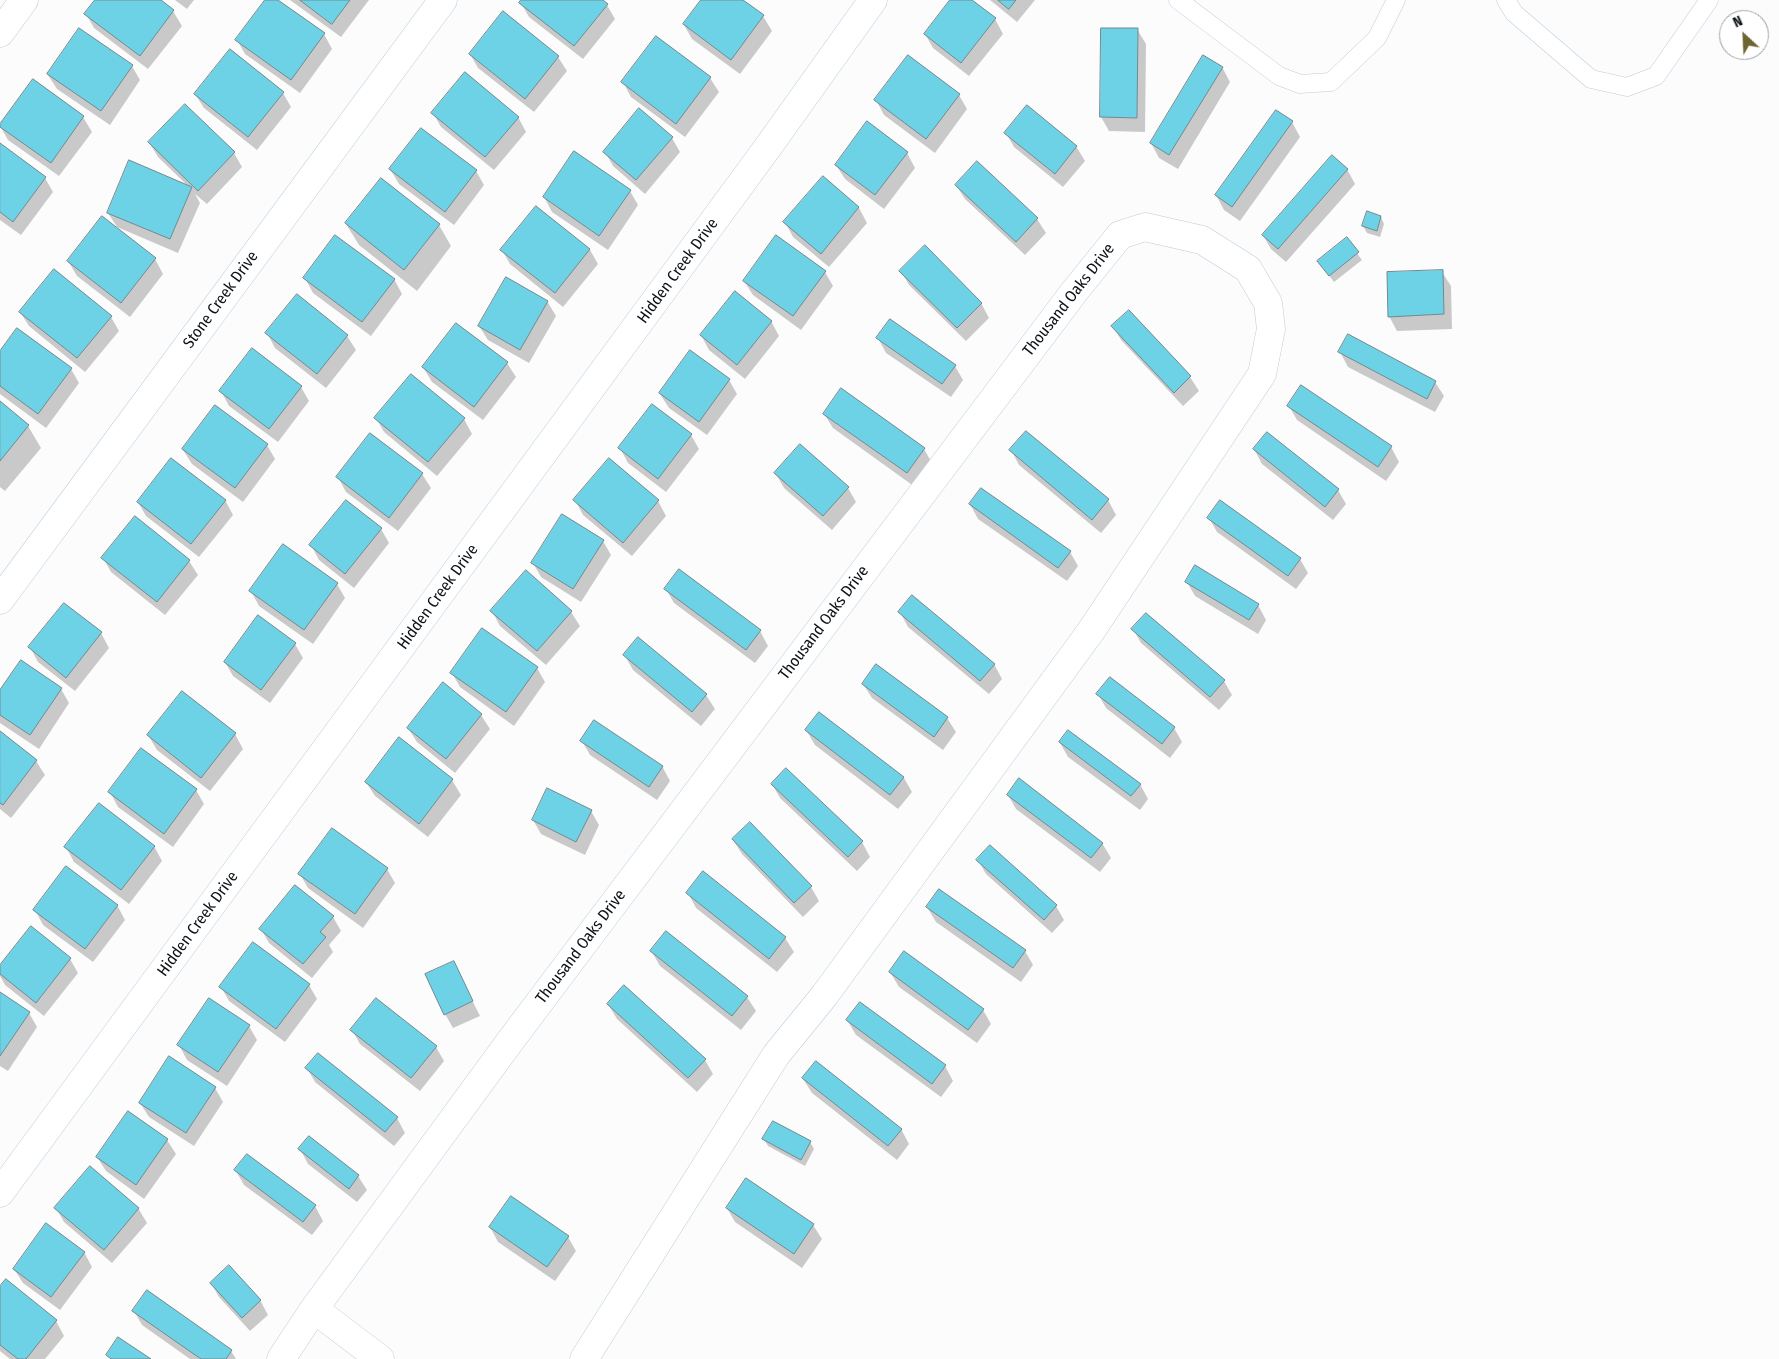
<!DOCTYPE html>
<style>
body{margin:0}
#map{position:relative;width:1779px;height:1359px;overflow:hidden;background:#fcfcfc;font-family:"Fira Sans Condensed",sans-serif}
canvas{display:block}
.north{position:absolute;left:1719px;top:10px;width:50px;height:50px;box-sizing:border-box;background:#fff;border:1px solid #9da0a2;border-radius:50%;rotate:335deg;font-size:14px;font-weight:700;line-height:20px;text-align:center;color:#0b1217}
.north::after{content:'';display:block;margin:auto;width:18px;height:22px;background:#6e6632;clip-path:polygon(50% 0,100% 100%,50% 72%,0 100%)}
</style>
<div id="map">
<canvas width="1779" height="1359"></canvas>
<div class="north">N</div>
</div>
<script>
const g = document.querySelector('canvas').getContext('2d');
g.lineJoin = 'round';
function fill(path, color) {
  g.fillStyle = color;
  g.fill(path, 'evenodd');
}
function strokePath(path, color, width, dash) {
  g.strokeStyle = color;
  g.lineWidth = width;
  g.lineCap = dash ? 'butt' : 'round';
  g.setLineDash(dash || []);
  g.stroke(path);
}
function write(font, color, halo, rows, align = 'center') {
  g.font = font + ' "Fira Sans Condensed",sans-serif';
  g.lineWidth = 4.5;
  g.setLineDash([]);
  g.textBaseline = 'middle';
  g.strokeStyle = halo;
  g.fillStyle = color;
  for (const [text, x, y, turn = 0] of rows) {
    g.save();
    g.translate(x, y);
    g.rotate((+turn || 0) * Math.PI / 180);
    g.textAlign = isNaN(turn) ? turn : align;
    if (halo) g.strokeText(text, 0, 0);
    g.fillText(text, 0, 0);
    g.restore();
  }
}
fill(new Path2D(`
 M97 0H159L173 11 182 26 148 69 94 28 86 14Z
 M175 0H194L187 9Z
 M266 0H276L324 34 332 49 300 93 245 54 237 40Z
 M290 0H369L341 37Z
 M523 0H601L607 5 615 19 583 59 529 17 521 3Z
 M702 0H741L763 16 772 31 740 74 692 39 684 25Z
 M952 0H970L995 19 1003 34 969 76 933 48 925 34Z
 M990 0H1035L1017 22Z
 M504 13 558 57 567 71 534 112 478 68 470 54Z
 M1137 29 1146 44 1145 132 1109 131 1101 117Z
 M657 37 710 78 719 92 685 137 631 97 623 82Z
 M132 66 140 80 110 125 57 89 48 75Z
 M1222 67 1230 82 1178 169 1159 158 1151 143Z
 M33 81 83 117 92 132 59 176 8 140 0 126Z
 M283 93 291 107 257 150 204 108 195 94Z
 M959 95 967 109 935 153 884 115 876 100Z
 M433 113 518 117 526 132 494 170 441 127Z
 M1292 122 1300 137 1240 221 1224 210 1216 195Z
 M1006 133 1076 146 1085 161 1063 187 1014 147Z
 M672 138 680 152 645 194 613 166 605 152Z
 M149 142 234 153 242 167 207 204 195 194 200 203 178 253 117 227 108 213 189 187 158 157Z
 M0 145 45 178 53 192 21 235 0 220Z
 M907 153 915 168 884 209 845 179 836 165Z
 M977 163 1037 219 1046 233 1025 255 965 199 956 185Z
 M390 169 476 171 484 185 454 225 399 184Z
 M1347 169 1355 184 1286 262 1271 249 1263 235Z
 M823 178 859 208 867 223 829 267 793 237 785 222Z
 M630 191 638 205 608 250 552 212 544 197Z
 M536 208 590 250 598 264 563 307 510 264 502 250Z
 M1381 217 1384 224 1380 237 1367 233 1363 226Z
 M346 224 439 225 451 246 417 291 359 245Z
 M1346 239 1362 260 1334 282 1319 262Z
 M155 259 163 274 130 317 77 276 68 261Z
 M901 271 981 303 989 318 966 341 909 285Z
 M825 272 833 286 801 330 753 295 744 281Z
 M1442 272 1451 286 1452 329 1397 331 1389 316Z
 M305 278 394 279 402 294 371 336 313 293Z
 M297 296 347 336 356 350 326 388 275 348 267 333Z
 M547 301 556 316 529 363 488 340 479 326Z
 M1129 311 1190 377 1199 391 1183 406 1121 340 1113 326Z
 M20 312 111 317 119 331 85 372 29 326Z
 M771 321 779 336 745 379 709 350 701 335Z
 M456 324 507 363 516 377 483 420 432 382 423 367Z
 M878 338 955 366 963 380 951 397 886 353Z
 M1340 352 1435 382 1444 396 1435 412 1348 367Z
 M0 353 71 369 79 383 46 428 0 394Z
 M729 380 737 394 707 435 669 408 660 394Z
 M301 387 309 401 278 442 229 406 221 391Z
 M0 403 28 426 41 448 5 491 0 487Z
 M1289 406 1391 447 1399 462 1386 481 1297 420Z
 M824 414 924 449 932 463 915 487 833 428Z
 M376 418 464 419 472 434 437 476 384 432Z
 M1026 432 1108 500 1116 515 1101 533 1019 465 1011 450Z
 M370 435 422 474 431 488 398 531 346 492 338 477Z
 M691 435 699 449 666 492 628 463 620 448Z
 M267 445 275 459 243 502 192 464 183 450Z
 M800 446 848 488 856 502 832 530 784 488 776 474Z
 M1254 449 1338 490 1346 504 1333 520 1262 464Z
 M225 500 233 515 199 557 146 516 138 502Z
 M575 500 658 501 666 516 632 556 583 515Z
 M970 504 1070 552 1078 566 1067 581 978 519Z
 M1209 518 1300 559 1308 573 1296 589 1217 532Z
 M381 529 389 543 354 588 319 560 311 545Z
 M603 541 611 555 581 602 541 577 533 563Z
 M103 558 189 561 198 575 165 615 111 572Z
 M526 572 571 612 580 626 546 665 500 626 492 611Z
 M1187 582 1258 605 1266 620 1258 634 1195 596Z
 M337 584 345 598 313 644 259 606 251 591Z
 M666 589 760 631 768 646 755 663 674 603Z
 M900 612 994 664 1002 679 989 694 908 627Z
 M1133 629 1224 681 1232 695 1219 710 1141 643Z
 M101 633 109 648 75 691 38 662 30 647Z
 M638 639 706 695 715 709 701 726 633 670 625 656Z
 M295 644 303 658 270 703 233 676 225 662Z
 M876 666 947 718 956 732 943 750 872 698 863 684Z
 M537 668 545 682 514 726 460 687 452 673Z
 M61 689 69 703 39 749 0 723V692Z
 M182 693 235 734 243 749 210 791 157 750 148 735Z
 M1098 694 1174 728 1182 742 1170 758 1106 708Z
 M819 714 904 778 912 792 898 809 815 745 806 730Z
 M481 715 490 729 455 773 417 742 408 728Z
 M0 732 36 761 45 775 11 818 0 809Z
 M399 739 452 780 461 795 428 837 375 796 366 782Z
 M582 741 662 766 670 781 657 800 590 755Z
 M1060 743 1140 784 1148 799 1140 810 1068 757Z
 M786 770 862 842 870 857 857 871 780 798 772 784Z
 M196 790 204 804 173 847 118 807 110 792Z
 M1008 795 1102 843 1111 858 1100 872 1016 809Z
 M591 811 599 825 585 855 541 834 533 820Z
 M733 840 811 887 819 901 803 917 742 854Z
 M154 846 162 861 129 904 74 862 66 847Z
 M978 860 1056 906 1064 920 1052 933 986 874Z
 M387 869 395 883 363 928 308 888 300 874Z
 M704 873 785 938 794 952 777 972 696 908 688 893Z
 M117 905 125 920 93 962 43 925 35 910Z
 M927 907 1025 951 1033 965 1021 982 936 922Z
 M333 917 341 931 329 945 333 952 312 978 269 943 261 929Z
 M666 933 747 997 756 1011 741 1030 660 966 652 952Z
 M70 959 78 973 44 1016 5 985 0 976V967Z
 M453 962 480 1016 453 1028 445 1014Z
 M890 972 983 1010 991 1024 977 1043 899 987Z
 M309 985 317 999 285 1042 229 1001 221 987Z
 M0 994 29 1013 37 1027 8 1071 0 1066Z
 M608 1004 705 1060 713 1074 697 1092 617 1019Z
 M860 1004 945 1066 953 1081 941 1097 856 1035 847 1020Z
 M249 1026 257 1040 227 1086 187 1060 179 1045Z
 M352 1030 436 1047 444 1061 420 1091 360 1044Z
 M307 1068 397 1118 405 1133 394 1146 315 1082Z
 M803 1079 901 1129 909 1144 897 1160 812 1093Z
 M215 1088 223 1102 194 1146 149 1117 140 1103Z
 M129 1113 167 1140 176 1154 144 1199 106 1171 97 1157Z
 M764 1139 810 1142 814 1149 805 1166 768 1146Z
 M300 1149 358 1176 367 1190 357 1202 308 1164Z
 M236 1171 315 1206 323 1221 312 1235 244 1185Z
 M56 1208H138L147 1223 112 1263 64 1222Z
 M727 1208 813 1225 822 1239 802 1268 735 1222Z
 M490 1227 568 1237 576 1251 555 1281 498 1242Z
 M84 1252 92 1267 60 1310 23 1283 14 1269Z
 M211 1283 260 1300 268 1315 250 1331 219 1297Z
 M0 1288 56 1321 64 1336 45 1359H10L0 1351Z
 M147 1291 231 1351 236 1359H190L142 1325 134 1311Z`), '#0003');
const building = new Path2D(`
 M95 0H161L174 10 140 56 84 14Z
 M265 0H278L325 33 291 80 235 40Z
 M300 0H350L332 24Z
 M521 0H603L608 4 574 46 519 3Z
 M701 0H743L764 15 731 60 683 24Z
 M950 0H972L996 18 961 63 924 34Z
 M998 0H1016L1009 9Z
 M503 11 559 56 525 99 469 54Z
 M79 28 133 65 101 111 47 74Z
 M1101 28H1138L1137 118 1100 117Z
 M656 36 711 77 676 124 621 82Z
 M230 49 284 92 248 137 194 94Z
 M908 55 960 94 926 139 874 100Z
 M1203 55 1223 67 1169 155 1150 143Z
 M465 72 519 117 485 157 431 113Z
 M33 79 84 116 51 163 0 127V124Z
 M185 104 235 152 198 191 148 142Z
 M1027 105 1077 146 1055 174 1004 133Z
 M639 108 673 137 636 180 603 152Z
 M1276 110 1293 121 1232 207 1215 195Z
 M867 121 908 152 875 195 835 165Z
 M421 128 477 170 445 212 389 169Z
 M0 143 46 177 13 222 0 212Z
 M574 151 631 190 599 236 543 197Z
 M1332 155 1348 169 1278 249 1262 235Z
 M129 160 192 187 170 239 107 213Z
 M977 161 1038 218 1016 242 955 185Z
 M823 176 859 207 821 254 783 222Z
 M381 178 440 224 404 270 345 223Z
 M536 206 590 249 555 293 500 250Z
 M1367 211 1381 216 1377 231 1362 226Z
 M102 216 156 258 121 303 67 261Z
 M335 235 395 279 362 322 303 278Z
 M776 235 826 271 793 316 743 281Z
 M1347 237 1359 252 1329 276 1317 261Z
 M925 245 982 303 957 328 899 271Z
 M54 269 112 316 77 358 19 312Z
 M1443 270 1444 314 1388 317 1387 272Z
 M506 277 548 301 520 350 478 326Z
 M735 291 772 321 737 365 700 335Z
 M297 294 348 335 317 374 265 333Z
 M1129 310 1191 376 1174 393 1111 326Z
 M890 319 956 365 942 384 876 338Z
 M456 323 508 362 474 407 422 367Z
 M17 328 72 368 38 414 0 386V351Z
 M1348 334 1436 381 1427 399 1338 352Z
 M252 348 302 386 269 429 219 391Z
 M690 350 730 379 699 422 659 393Z
 M411 374 465 418 428 462 374 418Z
 M1301 385 1392 446 1378 467 1287 406Z
 M841 388 925 448 907 473 823 414Z
 M0 401 29 425 0 461Z
 M652 404 692 434 658 479 618 448Z
 M215 405 268 444 235 488 182 449Z
 M1026 431 1109 499 1092 520 1009 450Z
 M1267 432 1339 489 1325 507 1253 449Z
 M370 433 423 473 389 518 336 477Z
 M800 444 849 487 823 516 774 473Z
 M171 458 226 500 191 544 137 502Z
 M609 458 659 500 623 543 573 500Z
 M981 488 1071 551 1058 568 969 504Z
 M346 500 382 528 345 574 309 545Z
 M1220 500 1301 558 1288 576 1207 518Z
 M562 514 604 540 573 589 531 563Z
 M135 516 190 560 157 602 101 558Z
 M283 544 338 583 304 630 249 591Z
 M1195 565 1259 604 1249 620 1185 582Z
 M679 569 761 630 746 650 664 589Z
 M526 570 572 611 537 651 490 611Z
 M912 595 995 664 980 681 898 612Z
 M64 603 102 632 66 678 28 647Z
 M1146 613 1225 680 1210 697 1131 629Z
 M258 615 296 643 261 690 224 662Z
 M482 628 538 667 506 712 450 673Z
 M638 637 707 694 692 712 623 655Z
 M21 660 62 688 30 735 0 715V690Z
 M876 664 948 717 934 737 862 684Z
 M1110 677 1175 727 1162 744 1096 694Z
 M443 682 482 714 446 759 407 728Z
 M182 691 236 733 201 778 147 735Z
 M819 712 904 777 890 795 805 730Z
 M594 720 663 766 649 787 580 741Z
 M1068 730 1141 784 1131 796 1059 742Z
 M0 731 37 760 3 805 0 803Z
 M399 737 453 779 419 824 365 782Z
 M141 748 197 789 164 834 108 792Z
 M786 768 863 841 848 857 771 784Z
 M1019 778 1103 843 1091 858 1007 795Z
 M547 788 592 810 576 842 532 820Z
 M99 803 155 846 121 890 64 847Z
 M750 822 812 886 794 903 732 839Z
 M332 828 388 868 355 914 298 874Z
 M990 845 1057 905 1044 920 976 860Z
 M66 866 118 905 85 949 33 910Z
 M703 871 786 937 769 959 686 893Z
 M295 885 334 916 320 932 326 937 303 964 259 929Z
 M939 889 1026 950 1013 968 926 907Z
 M31 926 71 958 36 1003 0 974V965Z
 M666 931 748 996 732 1016 650 951Z
 M253 942 310 984 276 1029 219 987Z
 M904 951 984 1009 968 1030 889 972Z
 M454 961 473 1001 444 1015 425 974Z
 M624 985 706 1059 688 1078 607 1004Z
 M0 992 30 1012 0 1056Z
 M209 998 250 1025 218 1072 177 1045Z
 M376 998 437 1046 411 1078 350 1030Z
 M860 1002 946 1065 932 1084 846 1020Z
 M318 1053 398 1117 385 1132 305 1068Z
 M169 1056 216 1087 186 1133 139 1103Z
 M816 1061 902 1129 888 1146 802 1078Z
 M128 1111 168 1139 136 1185 96 1157Z
 M773 1121 811 1141 801 1160 762 1139Z
 M309 1136 359 1175 349 1189 298 1149Z
 M247 1154 316 1205 303 1222 234 1170Z
 M90 1166 139 1208 104 1250 54 1208Z
 M746 1178 814 1224 794 1254 726 1208Z
 M511 1196 569 1236 547 1267 489 1227Z
 M46 1223 85 1252 51 1297 13 1269Z
 M229 1265 261 1300 242 1318 210 1283Z
 M6 1279 57 1320 26 1359H18L0 1345V1286Z
 M147 1290 232 1350 226 1359H201L132 1311Z
 M118 1337 151 1359H111L106 1355Z`);
fill(building, '#6ed2e6');
strokePath(building, '#70898e', 1);
const service = new Path2D(`
 M1178 0 1279 76 1300 84 1331 82 1377 38 1396 0
 M1506 0 1514 13 1591 79 1627 87 1656 76 1709 0`);
const minor = new Path2D(`
 M0 33 24 0
 M0 600 443 0
 M0 1193 768 147 873 0
 M314 1309 380 1359
 M281 1359 314 1309 511 1040 1074 292 1120 235 1145 227 1202 240 1248 269 1268 303 1271 329 1262 374 1091 631 824 996 776 1055 584 1359`);
strokePath(service, '#bacddc', 19);
strokePath(minor, '#bacddc', 29);
strokePath(service, '#fff', 18);
strokePath(minor, '#fff', 28);
write('16px', '#0b1217', '#fff', [
 ["Hidden Creek Drive",678,271,-54],
 ["Stone Creek Drive",221,300,-54],
 ["Thousand Oaks Drive",1069,300,-52],
 ["Hidden Creek Drive",438,597,-54],
 ["Thousand Oaks Drive",824,623,-53],
 ["Hidden Creek Drive",198,924,-54],
 ["Thousand Oaks Drive",581,947,-53]
]);
</script>
